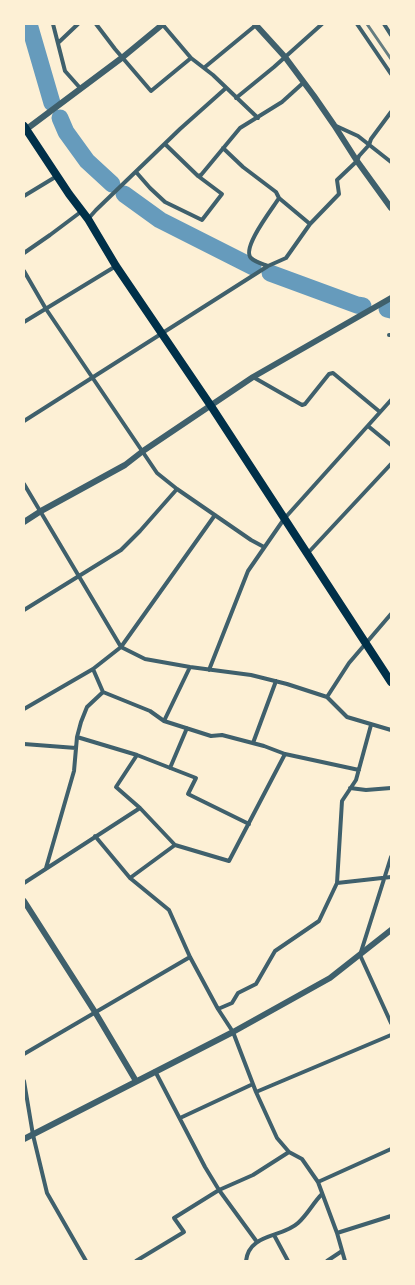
<!DOCTYPE html>
<style>
body{margin:0}
#map{position:relative;width:415px;height:1285px;overflow:hidden;background:#fdf0d5;font-family:"Source Sans 3",sans-serif}
canvas{display:block}
.frame{position:absolute;inset:0;border:25px solid #fdf0d5;pointer-events:none}
</style>
<div id="map">
<canvas width="415" height="1285"></canvas>
<div class="frame"></div>
</div>
<script>
const g = document.querySelector('canvas').getContext('2d');
g.lineJoin = 'round';
function strokePath(path, color, width, dash) {
  g.strokeStyle = color;
  g.lineWidth = width;
  g.lineCap = dash ? 'butt' : 'round';
  g.setLineDash(dash || []);
  g.stroke(path);
}
strokePath(new Path2D(`
 M29 24 52 103
 M60 118 66 132 87 161 112 184
 M124 194 160 220 253 267
 M270 273 357 305 363 306
 M387 309 391 310`), '#669bbc', 17);
strokePath(new Path2D(`
 M53 24 65 71 81 89
 M96 24 115 49 151 91 191 58
 M357 24 391 74
 M384 24 391 35
 M163 25 191 58 213 75 258 118
 M58 43 78 24
 M205 67 256 25
 M236 98 274 67 322 24
 M334 125 358 136 391 162
 M223 148 243 167 276 192 279 198
 M136 172 150 188 165 202 202 220 222 194 198 176 165 144
 M198 176 201 175 240 128 282 102 303 83
 M24 196 57 176
 M88 219 96 210 180 129 226 88
 M24 253 50 235 82 211
 M268 266C263 264 255 262 251 258 241 248 273 208 279 198L310 224
 M24 271 46 309 157 473 177 489 251 540 264 547
 M24 322 116 266
 M389 335H391
 M253 377 302 405 305 404 329 374 333 373 380 412
 M24 421 268 266 286 258 310 224 339 194 337 180 357 161 359 156 369 145 371 139 391 112
 M368 426 391 445
 M24 484 121 647 145 659 190 667 251 675 287 684 327 697 347 717 391 730
 M307 554 391 464
 M24 610 121 550 140 531 177 489
 M93 669 103 692
 M209 670 248 571 284 519 391 400
 M103 692 150 711 164 721 211 736 222 735 264 746 285 754 359 770
 M327 697 349 663 391 614
 M24 709 93 669 121 647 215 515
 M164 721 190 667
 M77 737 137 755 116 787 140 808 175 845 130 878
 M253 743 276 681
 M24 744 76 748
 M137 755 196 778 188 794 249 824
 M170 768 187 728
 M350 788 366 790 391 788
 M95 836 130 878 169 910 190 957 218 1009
 M175 845 229 861 285 754
 M391 857 360 955 391 1023
 M46 868 74 771 77 737 81 722 87 707 103 692
 M24 883 140 808
 M337 883 391 877
 M24 1054 190 957
 M155 1071 205 1167 219 1190 257 1242
 M24 1081 33 1135 47 1193 86 1261
 M256 1092 391 1035
 M180 1118 253 1084
 M318 1182 391 1149
 M337 1233 391 1216
 M274 1235 288 1261
 M136 1261 184 1232 174 1218 219 1190 253 1175 289 1152
 M246 1261C249 1233 282 1238 298 1223 308 1214 313 1203 322 1194
 M327 1261 342 1251
 M345 1261 337 1233 318 1182 302 1159 289 1152 277 1138 256 1092 233 1032 218 1009 232 1003 238 993 256 984 275 951 319 921 337 883 342 801 356 780 371 725`), '#3f606c', 4);
strokePath(new Path2D(`
 M255 24 285 57 314 96 334 125 357 161 391 208
 M24 131 123 57 163 24
 M24 522 41 511 125 465 143 451 253 377 391 298
 M24 901 95 1012 136 1081
 M24 1139 233 1032 330 978 391 930`), '#3f606c', 6);
strokePath(new Path2D(`
 M24 126 69 194 88 219 116 266 211 406 391 682`), '#003049', 8);
strokePath(new Path2D(`
 M367 24 391 59`), '#657d81', 3);
</script>
